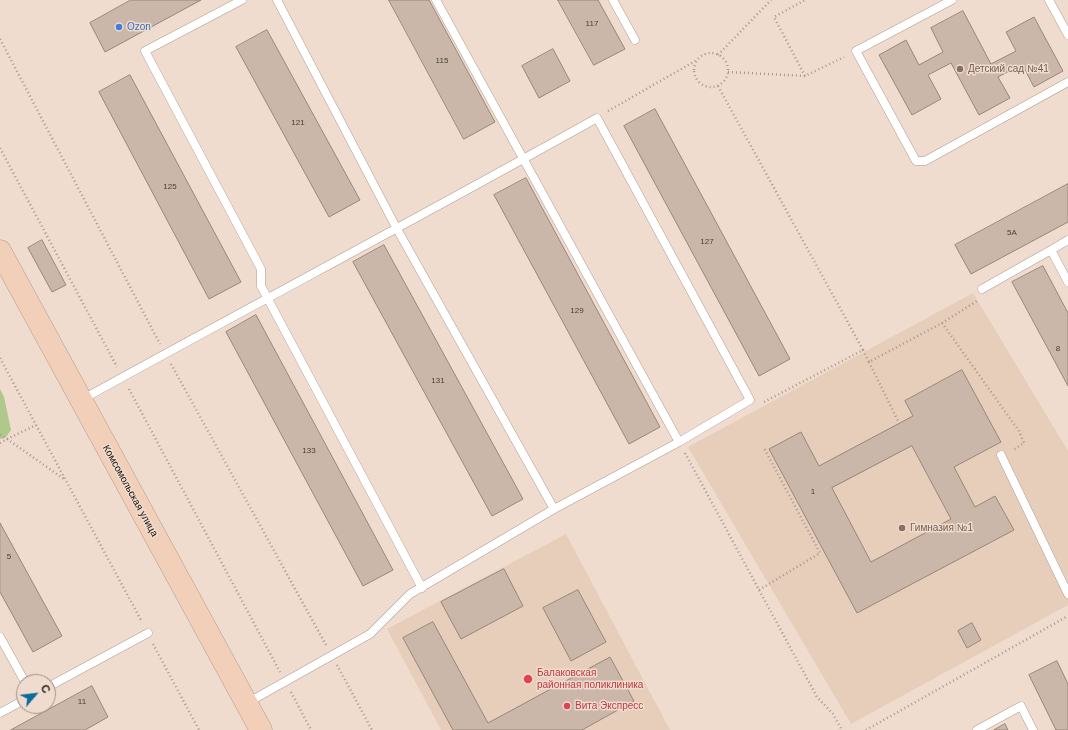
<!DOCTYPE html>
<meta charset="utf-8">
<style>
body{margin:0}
#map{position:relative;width:1068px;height:730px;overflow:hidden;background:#efdcce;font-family:Arial,sans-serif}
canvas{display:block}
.north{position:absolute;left:16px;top:674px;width:40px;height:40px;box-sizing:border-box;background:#efdcce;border:1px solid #9b8c82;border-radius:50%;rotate:62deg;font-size:11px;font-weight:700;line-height:16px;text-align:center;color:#1c1510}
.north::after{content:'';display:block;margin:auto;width:14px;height:18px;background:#0b6b9a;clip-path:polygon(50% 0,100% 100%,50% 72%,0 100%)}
</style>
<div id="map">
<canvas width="1068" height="730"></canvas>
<div class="north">С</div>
</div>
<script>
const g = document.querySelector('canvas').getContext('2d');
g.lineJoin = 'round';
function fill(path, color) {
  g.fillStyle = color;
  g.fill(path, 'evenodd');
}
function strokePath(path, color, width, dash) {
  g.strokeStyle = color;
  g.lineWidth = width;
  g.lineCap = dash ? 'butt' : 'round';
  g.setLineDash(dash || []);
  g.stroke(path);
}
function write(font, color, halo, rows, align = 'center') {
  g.font = font + ' Arial,sans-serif';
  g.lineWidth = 3;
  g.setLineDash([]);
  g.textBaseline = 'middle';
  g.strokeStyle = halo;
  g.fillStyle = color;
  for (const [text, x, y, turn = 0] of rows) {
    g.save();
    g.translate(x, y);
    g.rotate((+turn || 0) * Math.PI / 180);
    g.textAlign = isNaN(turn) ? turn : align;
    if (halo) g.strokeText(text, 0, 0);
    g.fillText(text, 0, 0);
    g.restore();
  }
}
fill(new Path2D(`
 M973 293 1068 451V605L851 724 688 447Z
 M566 534 670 730H441L387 629Z`), '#e7cebb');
fill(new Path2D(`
 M0 389 4 397 11 430 6 437 0 439Z`), '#afc88b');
const building = new Path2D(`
 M131 0H201L105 52 90 23Z
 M389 0H429L495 122 464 139Z
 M558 0H598L625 49 594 65Z
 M963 11 991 64 1016 51 1006 32 1034 17 1063 71 1034 87 1022 64 998 77 1010 98 979 115 951 63 928 75 941 99 912 115 879 55 906 40 919 65 943 52 931 28Z
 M267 30 360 200 329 217 236 47Z
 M553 49 570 81 539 98 522 66Z
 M130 75 241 282 209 299 99 92Z
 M655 109 790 359 759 376 624 126Z
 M526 178 660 427 629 444 494 195Z
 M1068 184V222L971 274 955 245Z
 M42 240 66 285 52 292 28 248Z
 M384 245 523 499 492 516 353 262Z
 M1043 266 1068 313V386L1012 282Z
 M256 315 393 570 363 586 226 332Z
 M962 370 1001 442 954 467 975 507 995 496 1014 530 857 613 769 449 801 432 819 466 913 416 905 401ZM912 446 951 519 871 562 832 488Z
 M0 523 62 636 33 652 0 592Z
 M504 569 523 606 461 639 441 602Z
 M578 590 606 642 571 661 543 608Z
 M433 622 488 723 610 657 634 701 582 730H453L403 638Z
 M972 623 981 640 967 648 958 631Z
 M1057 661 1068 684V730H1056L1029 675Z
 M92 686 108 717 85 730H11Z
 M1005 724 1008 730H994Z`);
fill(building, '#cab7aa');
strokePath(building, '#98867a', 1);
const service = new Path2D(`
 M242 0 145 51 261 269V286L422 588
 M277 0 397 229 554 509
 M613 0 635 40
 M952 0 856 51 916 161H925L1068 82
 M1049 0 1068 35
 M1068 240 1051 250 1068 282
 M982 289 1051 250
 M81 400C253 305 426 214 597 118L750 400 679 442 436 0
 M1001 455 1068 594
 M0 637 25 682
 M48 687 148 633
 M247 703 370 634 410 594 554 509 679 442
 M0 713 24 700
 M977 730 1021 706 1033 730`);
const secondary = new Path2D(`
 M0 251 261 730`);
strokePath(service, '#b09e91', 9);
strokePath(secondary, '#b09e91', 23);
strokePath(new Path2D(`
 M0 39 160 344
 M694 70a17 17 0 1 1 34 0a17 17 0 1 1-34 0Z
 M718 55 771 0
 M728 72 805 76 844 57
 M805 76 774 17 805 0
 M718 86 863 350 762 403
 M608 111 697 60
 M0 148 117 367
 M942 323 1019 431 1024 443 1013 450
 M863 350 869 362 942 323 977 301
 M0 358 142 622
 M869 362 899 423
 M171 364 326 645
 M129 389 280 672
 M0 435 7 439 36 425
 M0 443 7 439 64 479
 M685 453 817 697 833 714 842 730
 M759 590 820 553 764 448
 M153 644 199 730
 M337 665 372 730
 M291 692 311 730
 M866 730 1068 616`), '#a6978c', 2.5, [1, 3]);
strokePath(service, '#fff', 8);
strokePath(secondary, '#f2cfb8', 22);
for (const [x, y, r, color] of [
 [119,27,4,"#3f7fe0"],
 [960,69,4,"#8d6e63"],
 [902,528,4,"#8d6e63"],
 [528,679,5,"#e0444e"],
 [567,706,4,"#e0444e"]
]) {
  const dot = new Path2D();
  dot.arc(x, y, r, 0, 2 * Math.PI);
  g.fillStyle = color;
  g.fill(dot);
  strokePath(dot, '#efdcce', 1.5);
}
write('8px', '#483e36', null, [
 ["117",592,24],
 ["115",442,61],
 ["121",298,123],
 ["125",170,187],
 ["5А",1012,233],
 ["127",707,242],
 ["129",577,311],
 ["8",1058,349],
 ["131",438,381],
 ["133",309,451],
 ["1",813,492],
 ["5",9,557],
 ["11",82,702]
]);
write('10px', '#366cbe', '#efdcce', [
 ["Ozon",127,27]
], 'left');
write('10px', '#785e54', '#efdcce', [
 ["Детский сад №41",968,69],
 ["Гимназия №1",910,528]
], 'left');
write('10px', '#1c1510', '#efdcce', [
 ["Комсомольская улица",130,491,61]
]);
write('10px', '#be3a42', '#efdcce', [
 ["Балаковская",537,673],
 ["районная поликлиника",537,685],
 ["Вита Экспресс",575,706]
], 'left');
</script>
